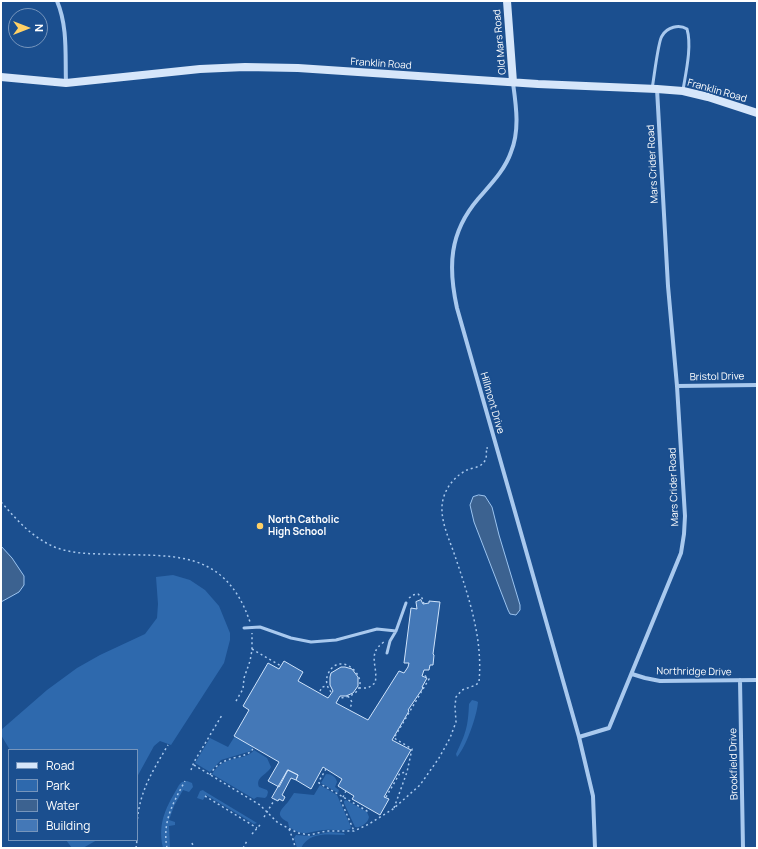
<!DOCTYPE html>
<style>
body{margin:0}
#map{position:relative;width:758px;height:849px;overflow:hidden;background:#1b4f8f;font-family:Manrope,sans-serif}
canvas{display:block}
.frame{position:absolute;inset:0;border:2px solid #fff;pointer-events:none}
.legend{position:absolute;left:8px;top:749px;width:130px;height:92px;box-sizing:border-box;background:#1b4f8f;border:1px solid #7695bc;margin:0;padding:5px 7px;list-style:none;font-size:12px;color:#fff}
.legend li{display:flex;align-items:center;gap:8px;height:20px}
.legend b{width:20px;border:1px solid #7695bc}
.north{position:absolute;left:8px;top:8px;width:40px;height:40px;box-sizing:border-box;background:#1b4f8f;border:1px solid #7695bc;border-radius:50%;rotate:90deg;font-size:11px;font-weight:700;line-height:16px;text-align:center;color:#fff}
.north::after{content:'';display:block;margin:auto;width:14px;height:18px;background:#ffd166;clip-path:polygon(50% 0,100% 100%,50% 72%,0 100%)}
</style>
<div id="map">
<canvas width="758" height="849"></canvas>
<div class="frame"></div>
<ul class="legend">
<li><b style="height:5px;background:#d6e6fa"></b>Road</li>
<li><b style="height:11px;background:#2e69ad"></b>Park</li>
<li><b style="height:11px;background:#3c6290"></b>Water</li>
<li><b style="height:11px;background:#4478b7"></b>Building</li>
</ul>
<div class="north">N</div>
</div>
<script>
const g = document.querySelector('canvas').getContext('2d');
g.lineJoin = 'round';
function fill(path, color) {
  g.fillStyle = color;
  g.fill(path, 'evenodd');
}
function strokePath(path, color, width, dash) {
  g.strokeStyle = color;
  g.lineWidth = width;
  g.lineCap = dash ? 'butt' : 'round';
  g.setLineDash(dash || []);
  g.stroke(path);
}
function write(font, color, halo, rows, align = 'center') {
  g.font = font + ' Manrope,sans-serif';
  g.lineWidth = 3;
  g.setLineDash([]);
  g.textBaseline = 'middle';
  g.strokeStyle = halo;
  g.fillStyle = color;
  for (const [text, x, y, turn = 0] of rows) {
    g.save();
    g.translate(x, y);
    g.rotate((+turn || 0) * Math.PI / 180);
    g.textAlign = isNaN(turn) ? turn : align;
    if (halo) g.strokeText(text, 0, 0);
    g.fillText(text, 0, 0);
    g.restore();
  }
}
fill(new Path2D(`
 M173 575 190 580 205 590 219 606 230 633V640L224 663 171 745 160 741 154 746 137 777V750H10L1 735V730L47 690 77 668 100 655 145 634 157 618 158 604 156 577Z
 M472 700 476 701 478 702C477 716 466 747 457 757L456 754C466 733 468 727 469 704Z
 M235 736 253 747 251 751 221 760 210 772 195 763 210 738 228 747Z
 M254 750 267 758 271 767C267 775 255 777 259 787L267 790 268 792 267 796 265 798 257 797 254 799 212 774C225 753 246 762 254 750Z
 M326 774C332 774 336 777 337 782L335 787 339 790 338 793 321 783Z
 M187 781 192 783 193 787 189 792 183 790 174 806 169 820 175 822V825L169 826 170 848H163C157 822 167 806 179 785L182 782Z
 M320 785 337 795 351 827 350 829C342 832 333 829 325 830 308 831 305 838 289 827L288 822C274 815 281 810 288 802 290 799 292 796 294 793L314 795Z
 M203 790 204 791 257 823 254 824 206 795 203 800 197 798 200 791Z
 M346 800 367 812 369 817C368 823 361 828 355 827L344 803V801Z
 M329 832 344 833 345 835C329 835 310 831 301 848H297L294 838 296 835 311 836Z
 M66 840H97L83 848H72Z`), '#2e69ad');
const water = new Path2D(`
 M479 495 485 496 492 507 499 535 520 605V610L516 615 510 614 508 610 474 522 470 505 473 497Z
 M1 546 12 558 24 576V585L19 592 1 602Z`);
fill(water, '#3c6290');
strokePath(water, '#9cc4f0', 1);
const building = new Path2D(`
 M421 600 423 604 429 603V601L440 602 433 654 434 655 433 665H430L429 670H424L422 676 427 678 422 687 423 688 408 710 409 711 392 740 411 750 384 797 389 799 380 815 352 799 354 796 338 786 342 779 323 767 311 789 296 780 298 775 288 770 279 787 268 781 279 762 234 736 249 710 243 706 268 663 279 669 284 661 303 672 298 681 328 698 333 691 330 685V677L331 673 341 667H345L352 669 358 677V686L353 693 346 696H340L336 703 368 720 399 671 404 673 408 667 409 663H404L411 608 417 609 416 602Z
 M288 770 298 775 296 780 291 778 282 795 285 797 283 801 279 799 278 801 272 798Z`);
fill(building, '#4478b7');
strokePath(building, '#cfe3fa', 1);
strokePath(new Path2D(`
 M1 502C18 521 32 538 57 548 72 553 88 554 105 554 170 557 224 546 250 622
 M409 598 413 595 418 594 422 598 424 604
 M252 649 281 666
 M359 688H368L375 683C379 667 366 654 384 642
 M320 691 322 687 327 686
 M331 692C327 687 325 681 328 674 342 643 385 693 340 698
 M348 696 352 702 350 709
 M236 701 243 689 244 678 250 661 252 650V633
 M194 765 260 805 278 823 298 833 310 835 326 831H354L369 824 393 809 420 785 439 758 450 738 456 722 455 706 456 697 462 690 476 685 479 682C483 638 469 598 455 556 450 541 441 523 442 506 443 491 453 477 467 470 471 468 477 468 481 465 487 461 487 454 486 448H488
 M326 769 319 781V783L367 811 370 810
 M191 770 194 762 222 715
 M210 775C222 752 247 762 254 747
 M346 791 341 801 354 831
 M205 796 257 828
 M386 797 400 773 407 772
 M394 808 407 772 412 749 394 738 429 679 423 674
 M264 817 275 799
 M137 824C139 792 152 772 168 745
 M289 829 294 842 295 848
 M252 834 260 825
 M192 843 194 848
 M136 848 137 840
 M167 848C162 822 173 803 185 781
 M243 848 247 841`), '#a9c9ee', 1.5, [2, 3]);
strokePath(new Path2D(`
 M652 89C654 79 658 41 662 36 667 27 679 24 687 29 692 46 686 72 683 90
 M244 628 260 627 291 638 311 642 336 640 377 629 396 631
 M387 653 390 641 396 631 406 603`), '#a9c9ee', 3);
strokePath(new Path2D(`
 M57 1C68 27 65 56 66 83
 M513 83C516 105 520 130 511 152 505 170 490 185 478 199 449 233 448 267 457 308L579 737
 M677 386 757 385
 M632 674 645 678 660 681 757 680
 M740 680 743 848
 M595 848 593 796 579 737 609 728 681 553 684 534 685 516 677 386 668 286 657 89`), '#a9c9ee', 4);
strokePath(new Path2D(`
 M507 1 513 82
 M1 77 66 83 200 69 245 67 298 68 538 84 657 89 683 91 708 97 757 113`), '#d6e6fa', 8);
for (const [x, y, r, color] of [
 [260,526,4,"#ffd166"]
]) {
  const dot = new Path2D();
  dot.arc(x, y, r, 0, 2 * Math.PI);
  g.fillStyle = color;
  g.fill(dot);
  strokePath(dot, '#1b4f8f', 1.5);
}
write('10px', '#fff', '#1b4f8f', [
 ["Old Mars Road",500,42,-95],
 ["Franklin Road",381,64,4],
 ["Franklin Road",717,91,16],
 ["Mars Crider Road",653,164,-93],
 ["Bristol Drive",717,377,-1],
 ["Hillmont Drive",492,403,74],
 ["Mars Crider Road",674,487,-92],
 ["Northridge Drive",694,672,1],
 ["Brookfield Drive",734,764,-91]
]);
write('bold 10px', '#fff', '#1b4f8f', [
 ["North Catholic",268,520],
 ["High School",268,532]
], 'left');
</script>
